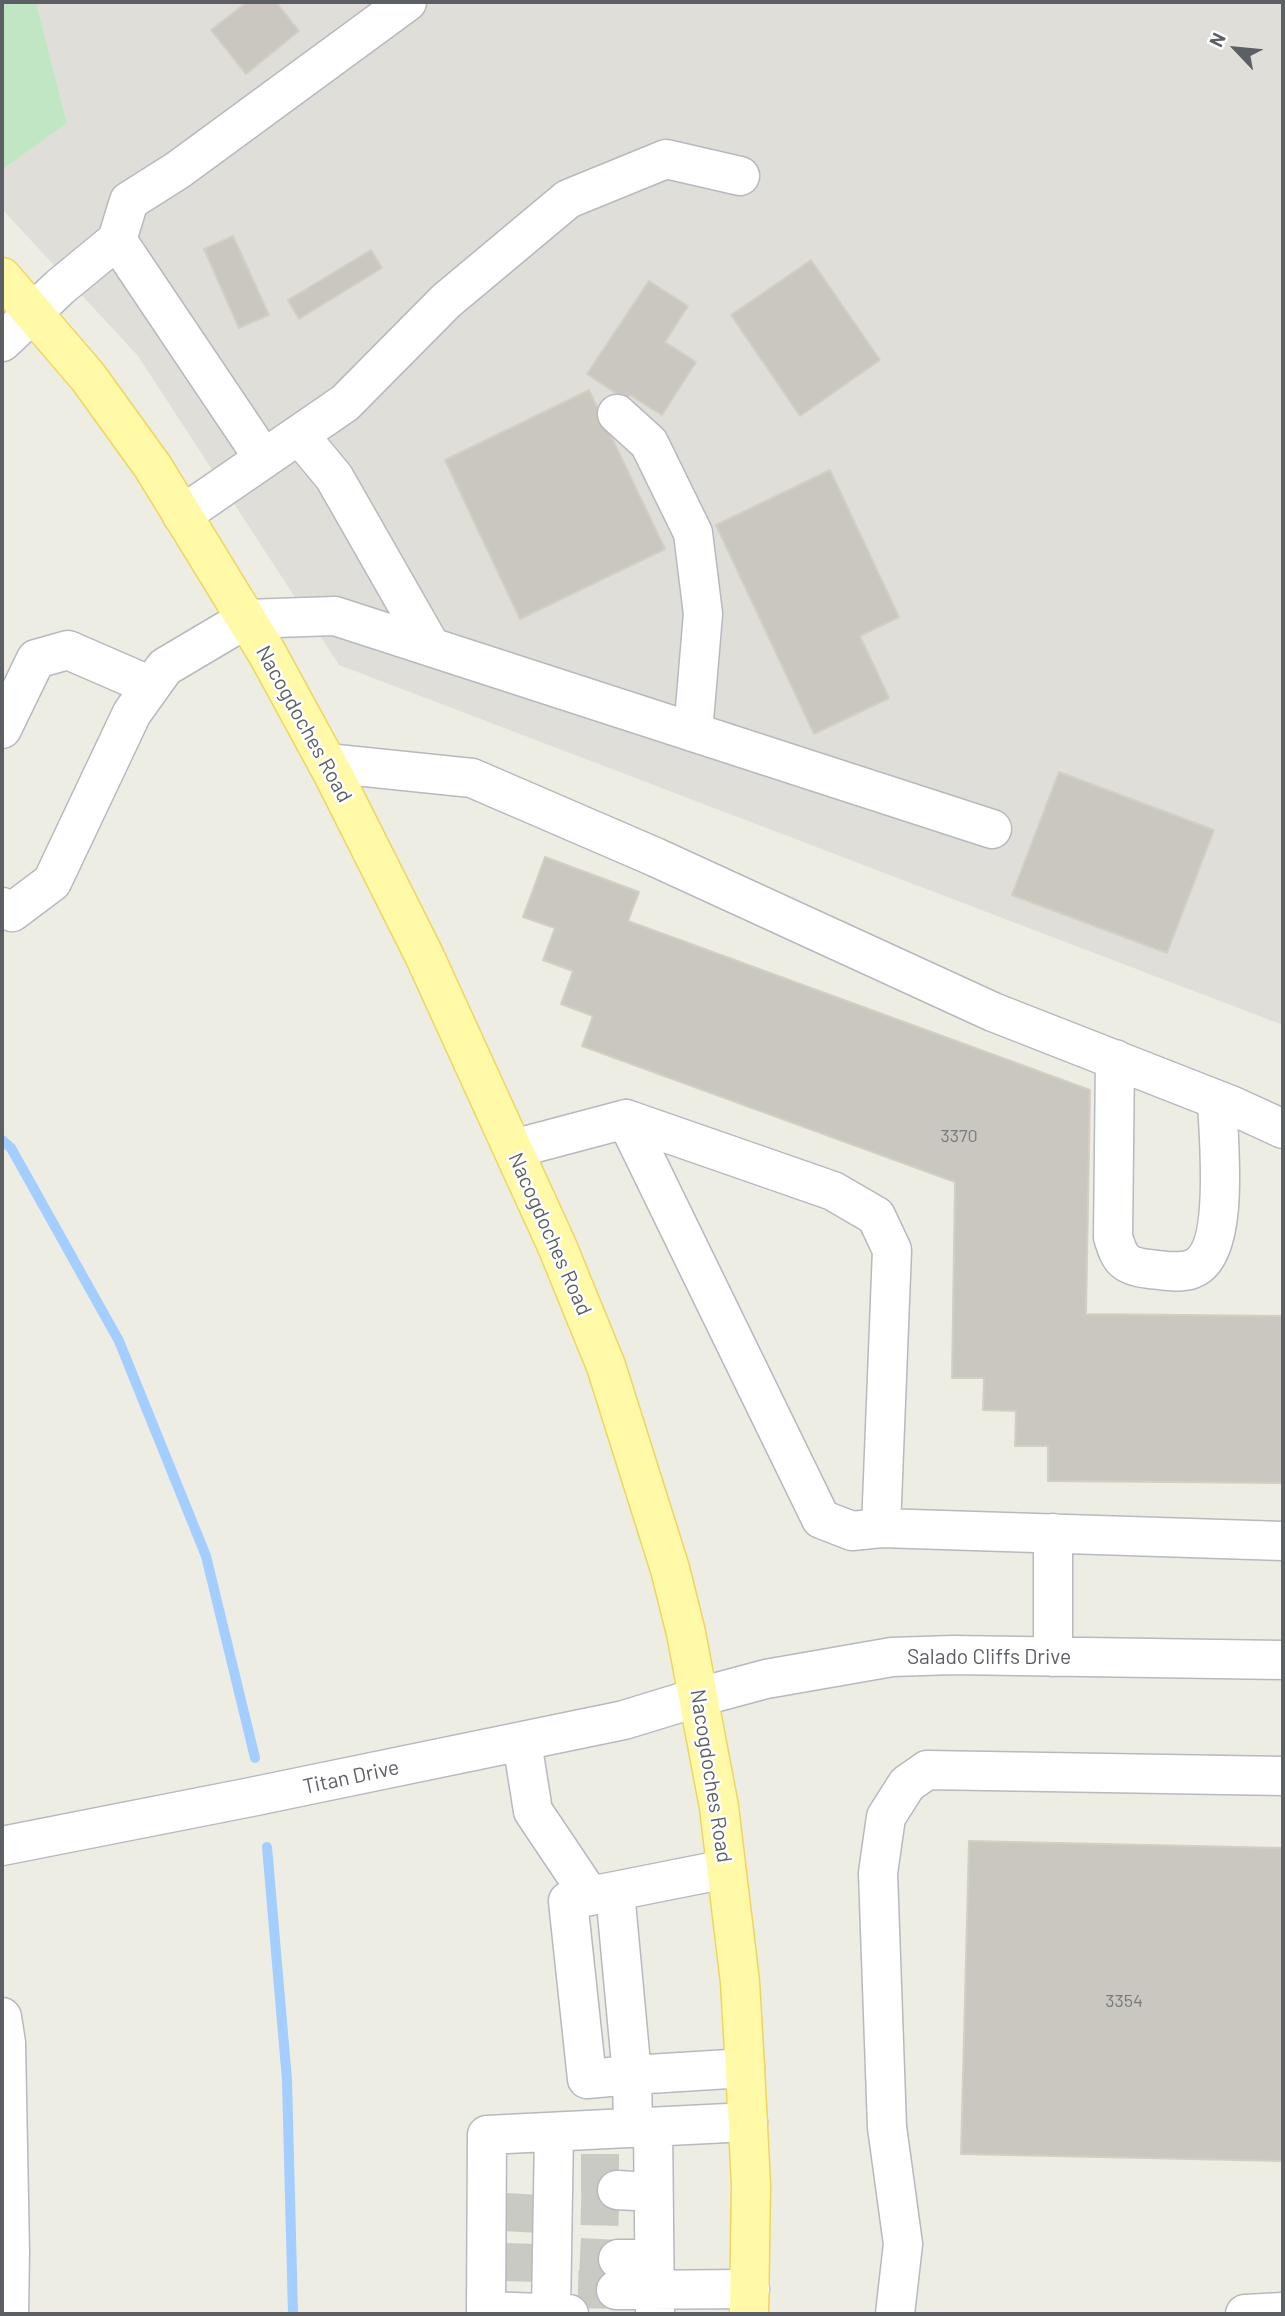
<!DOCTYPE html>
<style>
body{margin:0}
#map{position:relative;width:1285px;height:2316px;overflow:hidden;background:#eeede4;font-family:Barlow,sans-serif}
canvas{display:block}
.frame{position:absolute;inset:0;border:4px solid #5c5f64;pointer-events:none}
.north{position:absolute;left:1201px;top:14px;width:70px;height:70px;-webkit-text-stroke:5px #fff;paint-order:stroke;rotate:296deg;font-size:19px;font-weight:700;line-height:28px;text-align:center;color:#5c5f64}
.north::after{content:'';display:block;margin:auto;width:24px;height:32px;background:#5c5f64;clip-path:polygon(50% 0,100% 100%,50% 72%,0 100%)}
</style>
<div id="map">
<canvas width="1285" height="2316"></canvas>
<div class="frame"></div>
<div class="north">N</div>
</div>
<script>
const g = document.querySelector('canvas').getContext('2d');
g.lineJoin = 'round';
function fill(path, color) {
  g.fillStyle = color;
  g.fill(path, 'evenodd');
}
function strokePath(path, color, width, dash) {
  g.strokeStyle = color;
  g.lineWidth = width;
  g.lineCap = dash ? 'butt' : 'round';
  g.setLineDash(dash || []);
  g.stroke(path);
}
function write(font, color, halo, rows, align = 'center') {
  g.font = font + ' Barlow,sans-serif';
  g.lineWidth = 5;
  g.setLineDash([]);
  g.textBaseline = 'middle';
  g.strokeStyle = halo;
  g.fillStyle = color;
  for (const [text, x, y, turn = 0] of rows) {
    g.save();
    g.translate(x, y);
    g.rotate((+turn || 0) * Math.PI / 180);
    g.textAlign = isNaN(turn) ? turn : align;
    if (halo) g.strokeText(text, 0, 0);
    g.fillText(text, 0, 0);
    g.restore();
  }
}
fill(new Path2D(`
 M36 2H1283V1025L339 665 138 356 2 209V170L67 123Z`), '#e0ded8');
fill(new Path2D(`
 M2 2H36L67 123 2 170Z`), '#c0e6c4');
strokePath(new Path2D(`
 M2 1140 11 1148 119 1341 206 1556 255 1758
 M267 1847 287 2080 293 2314`), '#a3ceff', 10);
const building = new Path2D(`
 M247 2H276L299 31 246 74 211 30Z
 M233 236 269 315 239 328 204 249Z
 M371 250 382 268 299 319 288 300Z
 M811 260 880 360 800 416 731 315Z
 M649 281 688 306 665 342 696 362 662 415 630 395 626 400 587 374Z
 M589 390 665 549 520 619 445 460Z
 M830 470 899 617 860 636 889 698 814 734 716 525Z
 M1059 772 1214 830 1167 953 1012 895Z
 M545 857 639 892 628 921 1090 1090 1086 1314 1283 1316V1483L1048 1481V1446H1015L1016 1411 983 1410 984 1378H952L955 1182 582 1046 593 1016 561 1004 573 971 543 960 555 928 523 917Z
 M969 1841 1283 1848V2161L961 2154Z`);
fill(building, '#cac7c1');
strokePath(building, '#d3cfc2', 2);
strokePath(new Path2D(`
 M581 2173H619
 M581 2206 619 2207
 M505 2212 539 2214
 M580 2257 618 2259
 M505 2262 536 2263
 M578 2289 616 2290`), '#cacac4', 38, [38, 19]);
const minor = new Path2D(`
 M117 240 129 201 178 170 407 2
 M2 342 60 287 117 240 264 459
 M617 414 649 443 693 533 703 614 693 732
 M299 435 334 477 431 647
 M182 515 345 403 446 301 568 199 666 159 740 176
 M2 729 36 659 68 650 151 686
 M327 763 472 778 655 857 993 1012 1233 1106 1283 1129
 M2 907 12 912 52 882 132 713 165 667 246 619 335 616 992 829
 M1115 1059 1113 1237C1120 1260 1124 1266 1149 1269 1162 1270 1179 1274 1192 1269 1232 1254 1218 1136 1217 1100
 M513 1149 626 1119 833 1191 876 1216 892 1250 881 1528 852 1531 821 1519 626 1119
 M881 1528 1283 1541
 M1053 1657V1533
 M522 1742 533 1811 590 1896 568 1901 587 2079 632 2075 633 2128
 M2 1846 251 1797 624 1720 699 1697 766 1679 892 1657 953 1655 1283 1660
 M615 1892 632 2075 745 2068
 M590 1896 726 1869
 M2 2017 6 2043 10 2252 9 2314
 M653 2127 655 2314
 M617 2190 653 2192
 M618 2259H654
 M616 2290 750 2289
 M551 2313 554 2132
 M569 2314 486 2311 487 2135 748 2122
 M895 2314 903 2244 887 2127 878 1873 886 1817 907 1784 927 1770 1283 1776
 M1245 2314 1283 2312`);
const major = new Path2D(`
 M2 277 88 377 153 467 267 653 333 774 424 955 557 1246 606 1366 670 1569 686 1633 719 1807 740 1982 745 2068 751 2185 749 2314`);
strokePath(minor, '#b6b9be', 41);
strokePath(major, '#f1d55a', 41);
strokePath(minor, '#fff', 38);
strokePath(major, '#fff9a8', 38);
write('18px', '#78797b', null, [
 ["3370",959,1136],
 ["3354",1124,2001]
]);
write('21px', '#5c5f64', '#fff', [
 ["Nacogdoches Road",304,724,61],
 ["Nacogdoches Road",550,1234,66],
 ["Salado Cliffs Drive",989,1657],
 ["Nacogdoches Road",711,1776,81],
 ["Titan Drive",351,1777,-12]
]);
</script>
